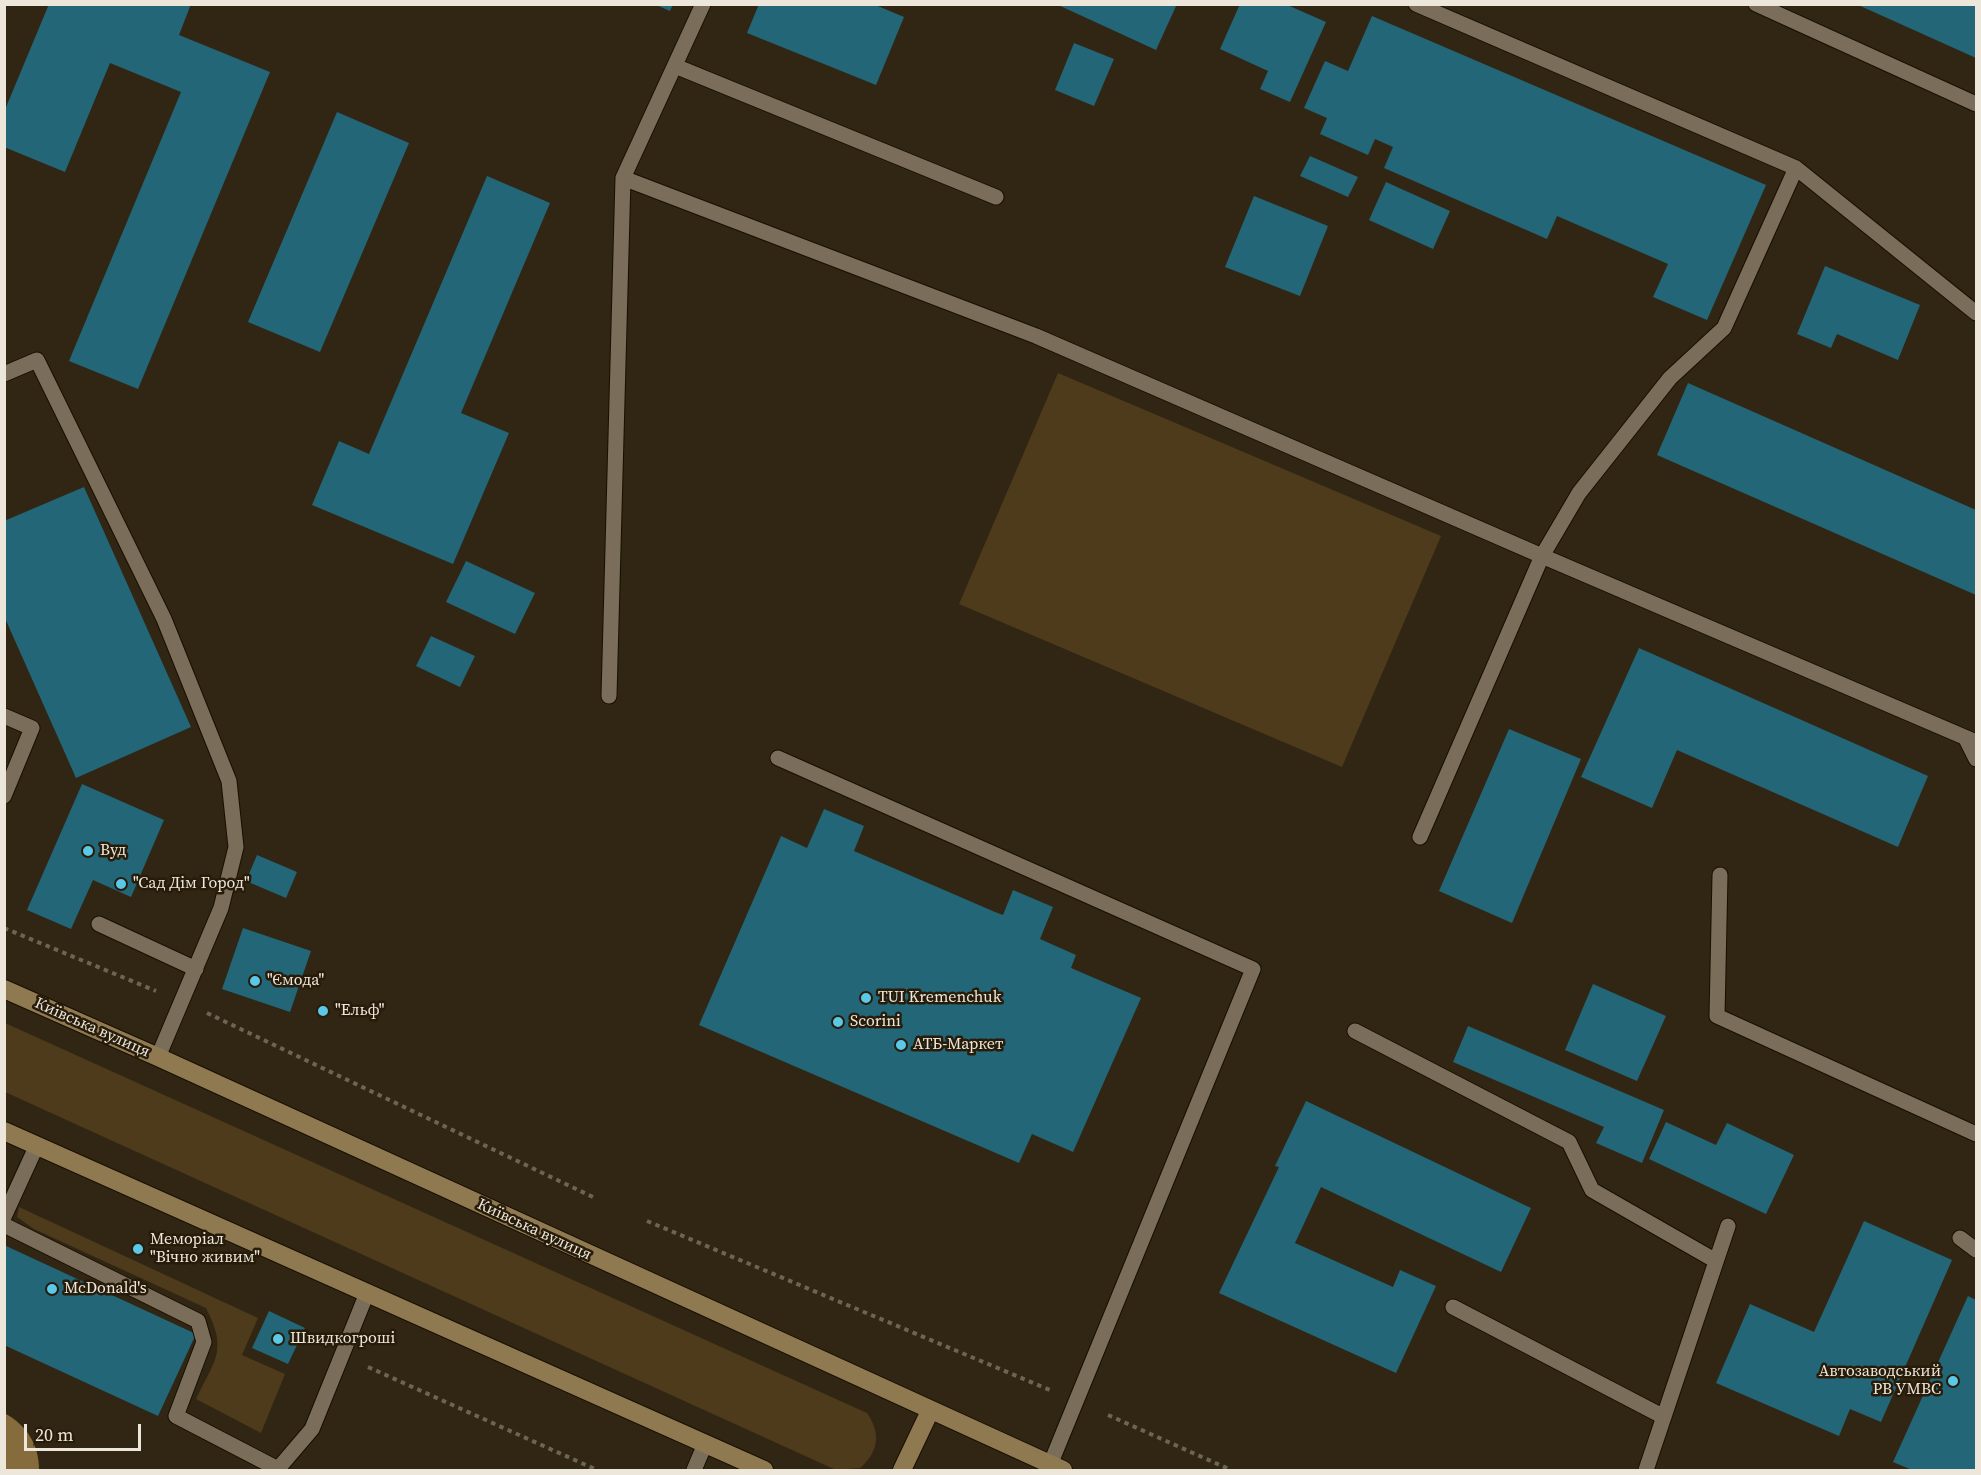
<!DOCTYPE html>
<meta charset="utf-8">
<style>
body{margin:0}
#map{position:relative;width:1981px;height:1475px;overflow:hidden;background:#312613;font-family:"Source Serif 4",serif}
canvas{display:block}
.frame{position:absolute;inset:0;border:6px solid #ede6da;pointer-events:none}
.scale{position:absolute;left:24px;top:1424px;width:117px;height:27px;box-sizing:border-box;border:3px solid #ede6da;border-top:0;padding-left:8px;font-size:18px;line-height:21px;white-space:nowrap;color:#ede6da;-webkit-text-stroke:4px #271c0a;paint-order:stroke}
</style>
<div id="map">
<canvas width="1981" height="1475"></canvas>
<div class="frame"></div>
<div class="scale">20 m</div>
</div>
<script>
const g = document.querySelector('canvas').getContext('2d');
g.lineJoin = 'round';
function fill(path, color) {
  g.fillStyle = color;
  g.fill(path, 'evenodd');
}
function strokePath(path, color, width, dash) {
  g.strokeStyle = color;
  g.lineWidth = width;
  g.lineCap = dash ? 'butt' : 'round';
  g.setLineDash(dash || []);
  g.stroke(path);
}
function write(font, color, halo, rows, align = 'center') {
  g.font = font + ' "Source Serif 4",serif';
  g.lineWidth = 5;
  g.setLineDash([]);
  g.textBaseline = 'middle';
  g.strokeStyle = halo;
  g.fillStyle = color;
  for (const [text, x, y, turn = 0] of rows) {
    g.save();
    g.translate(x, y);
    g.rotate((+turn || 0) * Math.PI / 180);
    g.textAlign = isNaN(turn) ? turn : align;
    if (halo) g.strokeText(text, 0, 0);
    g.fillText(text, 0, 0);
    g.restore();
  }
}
fill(new Path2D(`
 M1058 373 1441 536 1342 767 959 604Z
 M5 1023 867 1413C881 1433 879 1452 860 1468L836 1470 5 1092Z
 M19 1207 258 1318 242 1355 285 1374 261 1433 196 1399C215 1359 228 1351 206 1308L34 1229 17 1217Z`), '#4d3b1b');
fill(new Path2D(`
 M4 1413C27 1425 39 1445 39 1470H5Z`), '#866c3d');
fill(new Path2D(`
 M49 4H191L179 35 270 72 138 389 69 361 181 92 110 63 65 172 4 147V112Z
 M654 4H673L670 11Z
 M759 4H873L904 17 876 85 747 33Z
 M1056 4H1177L1156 50Z
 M1240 4H1285L1326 22 1290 102 1260 89 1268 71 1220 49Z
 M1856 4H1976V58Z
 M1372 16 1766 185 1707 320 1653 297 1668 264 1557 216 1547 239 1384 168 1393 147 1375 139 1368 155 1320 134 1327 118 1304 108 1325 61 1348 71Z
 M1074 43 1114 59 1094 106 1055 90Z
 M337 112 409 143 320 352 248 322Z
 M1310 156 1358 177 1348 197 1300 176Z
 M487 176 550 203 461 413 509 433 453 564 312 505 339 441 369 454Z
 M1386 182 1450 211 1433 249 1369 220Z
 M1254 196 1328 226 1300 296 1225 267Z
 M1825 266 1920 305 1898 360 1837 334 1831 348 1797 334Z
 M1688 383 1976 510V595L1657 455Z
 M84 487 191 727 76 778 4 616V521Z
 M466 561 535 593 515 634 446 602Z
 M431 636 475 656 460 687 416 666Z
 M1639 648 1928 776 1898 847 1677 750 1652 808 1581 777Z
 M1509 729 1581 759 1512 923 1439 891Z
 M82 784 164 820 131 897 93 880 71 929 27 910Z
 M824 809 864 826 854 851 995 912 1003 915 1013 890 1053 907 1040 939 1076 955 1071 968 1141 998 1073 1152 1032 1134 1019 1163 699 1025 781 836 807 848Z
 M257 855 297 872 286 898 246 881Z
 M243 928 311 951 290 1012 222 989Z
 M1593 984 1666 1016 1637 1081 1565 1050Z
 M1468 1026 1664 1110 1642 1163 1596 1143 1604 1127 1453 1062Z
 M1306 1101 1531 1208 1501 1272 1321 1187 1295 1243 1393 1287 1400 1270 1436 1286 1396 1373 1219 1293 1279 1167 1275 1166Z
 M1666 1122 1716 1145 1727 1123 1794 1155 1766 1214 1649 1159Z
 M1864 1221 1952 1260 1881 1422 1850 1409 1839 1436 1716 1383 1750 1304 1814 1332Z
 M4 1245 196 1334 158 1416 4 1345Z
 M1968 1296 1976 1300V1470H1912L1893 1462Z
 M269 1311 305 1328 288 1364 252 1348Z`), '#226678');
const service = new Path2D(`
 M703 4 623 178 1036 336 1542 556 1420 837
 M1416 4 1796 168 1976 313
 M1756 4 1976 104
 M675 66 996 197
 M1796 168 1724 328 1670 378 1579 493 1542 556 1976 742
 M4 374 37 360 164 619 229 781 236 847 221 908 158 1057
 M609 696 623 178
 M4 716 32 728 4 796
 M1965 737 1976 759
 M778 758 1253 969 1050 1465
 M1720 875 1717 1016 1976 1134
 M99 924 196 969
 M1355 1031 1569 1142 1592 1190 1716 1261
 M4 1217 37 1145
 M4 1225 198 1321 204 1342 176 1416 278 1469
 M1960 1238 1976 1250
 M1453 1307 1664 1417
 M277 1470 312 1429 367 1293
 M694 1470 705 1444
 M1646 1470 1728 1226`);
const secondary = new Path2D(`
 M4 989 158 1057 1063 1470
 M4 1131 764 1470
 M902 1470 930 1411`);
strokePath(service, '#180f01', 17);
strokePath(secondary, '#180f01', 20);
strokePath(new Path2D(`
 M4 928 156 991
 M207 1013 595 1198
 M647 1221 1050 1390
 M368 1367 597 1470
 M1108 1415 1231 1470`), '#6e6453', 4, [4.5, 4.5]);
strokePath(service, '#7a6d59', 15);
strokePath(secondary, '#8f7951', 18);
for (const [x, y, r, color] of [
 [88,851,6,"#5bc8e7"],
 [121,884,6,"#5bc8e7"],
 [255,981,6,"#5bc8e7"],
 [866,998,6,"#5bc8e7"],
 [323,1011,6,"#5bc8e7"],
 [838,1022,6,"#5bc8e7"],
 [901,1045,6,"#5bc8e7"],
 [138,1249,6,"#5bc8e7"],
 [52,1289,6,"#5bc8e7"],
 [278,1339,6,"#5bc8e7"],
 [1953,1381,6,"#5bc8e7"]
]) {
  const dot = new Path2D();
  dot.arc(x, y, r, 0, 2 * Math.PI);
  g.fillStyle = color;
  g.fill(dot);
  strokePath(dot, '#271c0a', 2);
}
write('16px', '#ede6da', '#271c0a', [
 ["Вуд",100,851],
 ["\"Сад Дім Город\"",133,884],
 ["\"Ємода\"",267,981],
 ["TUI Kremenchuk",878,998],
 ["\"Ельф\"",335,1011],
 ["Scorini",850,1022],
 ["АТБ-Маркет",913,1045],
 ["Меморіал",150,1240],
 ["\"Вічно живим\"",150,1258],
 ["McDonald's",64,1289],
 ["Швидкогроші",290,1339],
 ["Автозаводський",1941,1372,"right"],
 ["РВ УМВС",1941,1390,"right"]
], 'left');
write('16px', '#ede6da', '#271c0a', [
 ["Київська вулиця",92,1028,24],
 ["Київська вулиця",534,1230,25]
]);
</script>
